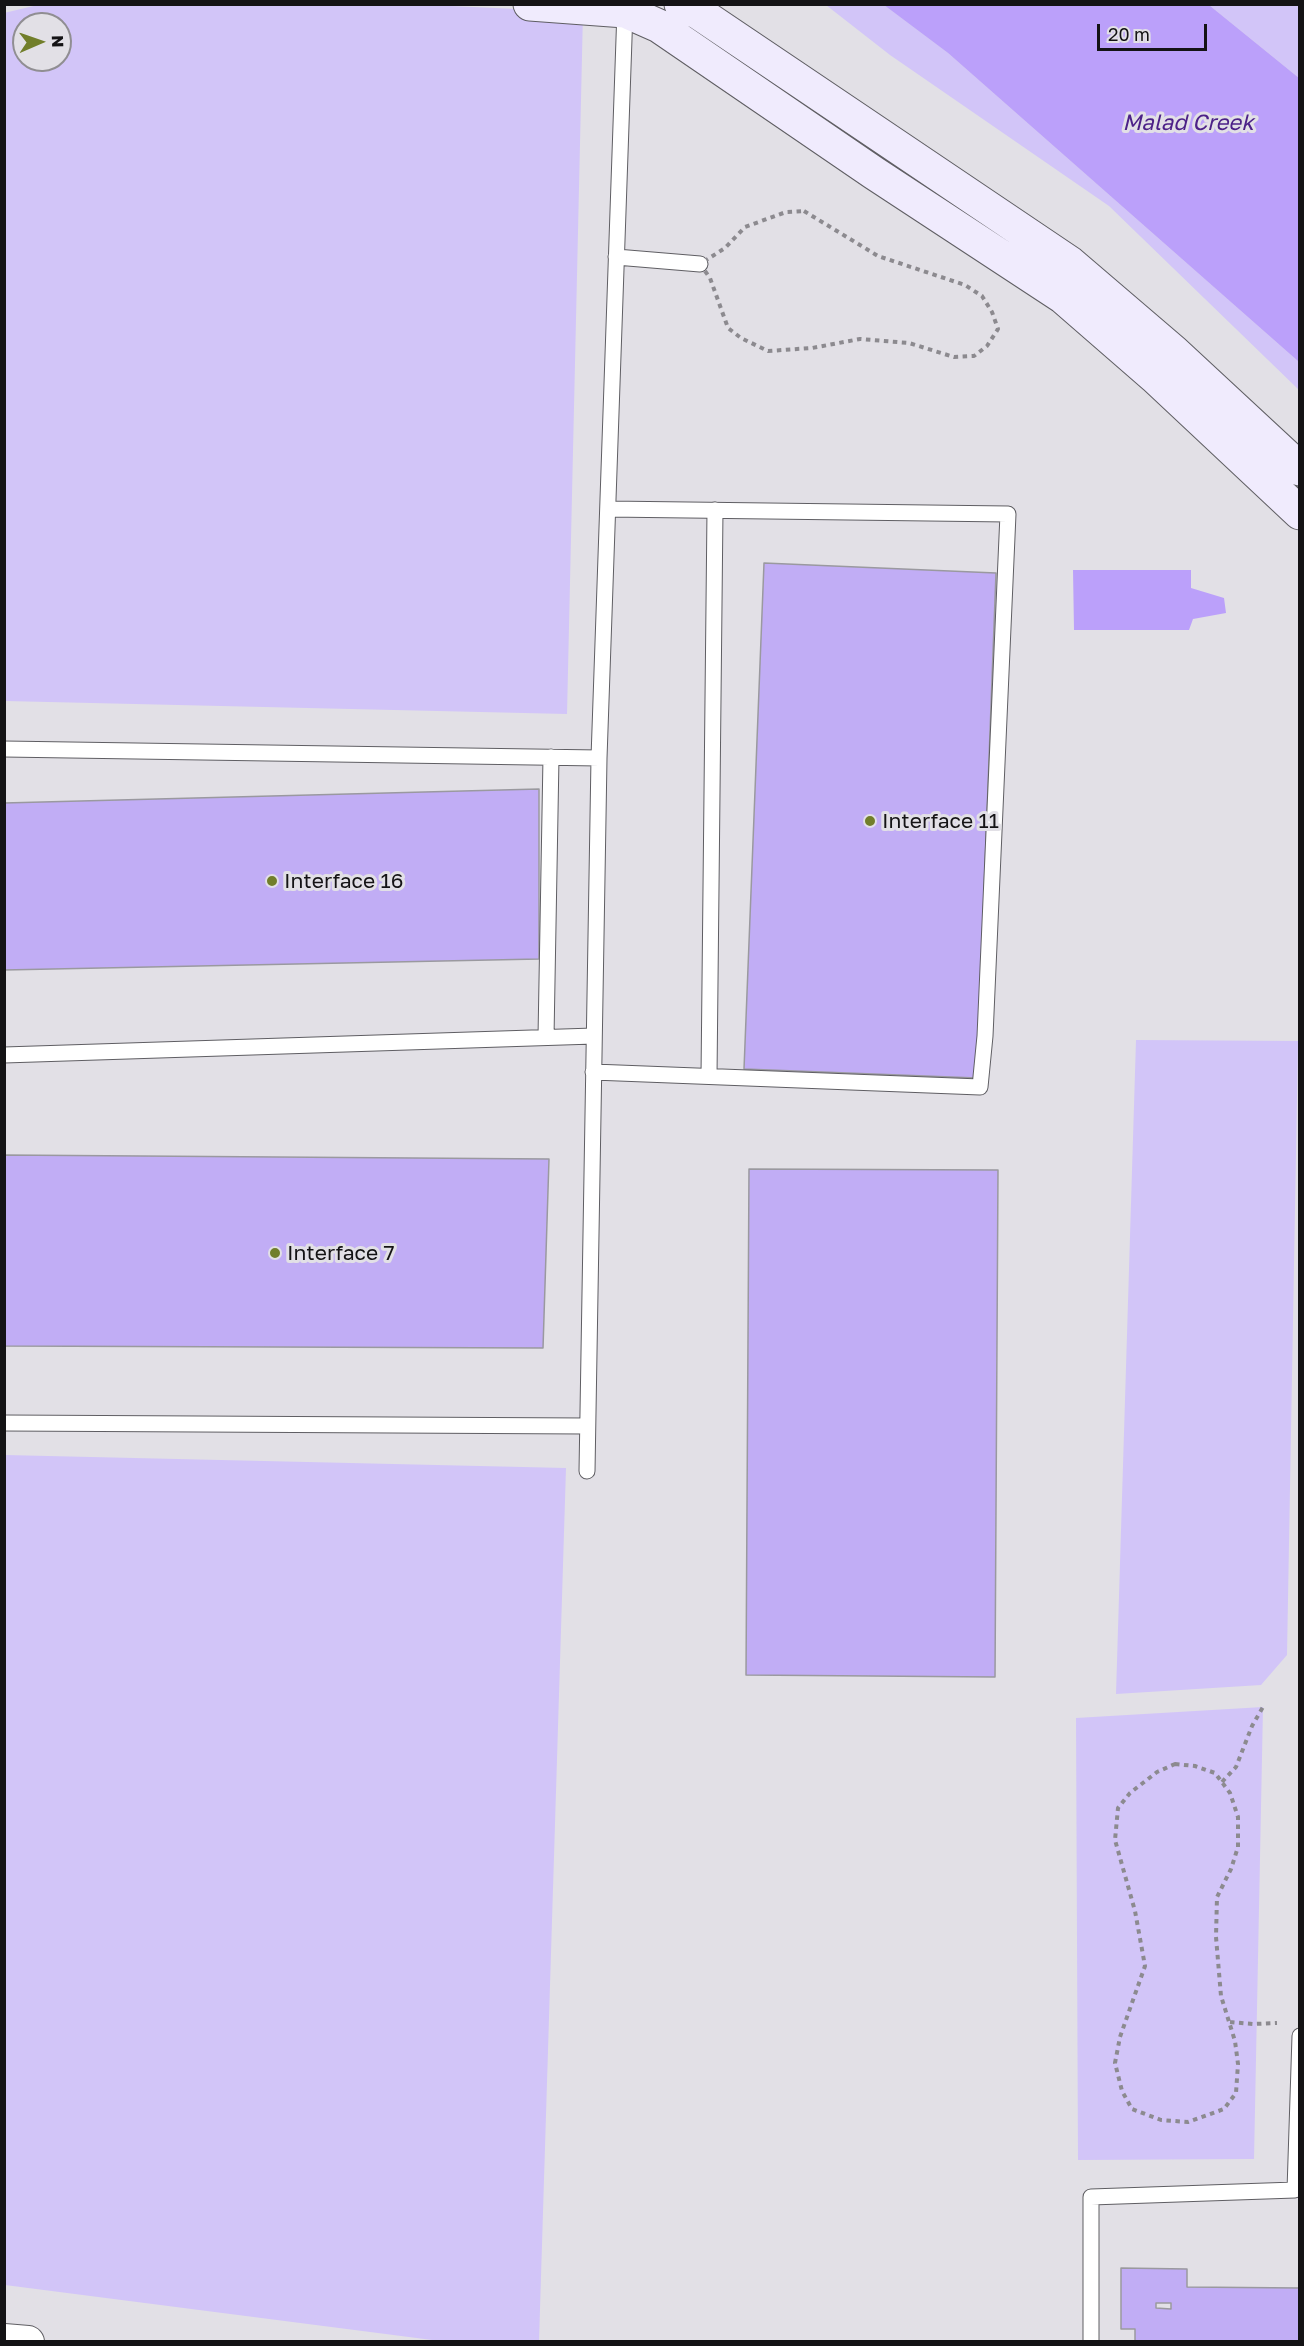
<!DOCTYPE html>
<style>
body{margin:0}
#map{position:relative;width:1304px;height:2346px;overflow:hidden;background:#e2e0e6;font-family:"Golos Text",sans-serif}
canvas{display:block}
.frame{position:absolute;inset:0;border:6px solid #141315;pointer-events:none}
.north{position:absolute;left:12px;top:12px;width:60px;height:60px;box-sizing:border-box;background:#e2e0e6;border:2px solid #908e92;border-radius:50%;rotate:88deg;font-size:16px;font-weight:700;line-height:24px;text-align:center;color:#141315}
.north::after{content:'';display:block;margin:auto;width:21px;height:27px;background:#717e2a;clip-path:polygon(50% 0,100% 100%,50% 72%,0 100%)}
.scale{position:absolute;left:1097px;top:24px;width:110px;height:27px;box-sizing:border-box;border:3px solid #141315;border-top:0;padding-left:8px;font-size:18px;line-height:21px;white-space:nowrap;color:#141315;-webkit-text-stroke:4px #e2e0e6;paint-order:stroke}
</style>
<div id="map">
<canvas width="1304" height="2346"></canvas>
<div class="frame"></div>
<div class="north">N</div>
<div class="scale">20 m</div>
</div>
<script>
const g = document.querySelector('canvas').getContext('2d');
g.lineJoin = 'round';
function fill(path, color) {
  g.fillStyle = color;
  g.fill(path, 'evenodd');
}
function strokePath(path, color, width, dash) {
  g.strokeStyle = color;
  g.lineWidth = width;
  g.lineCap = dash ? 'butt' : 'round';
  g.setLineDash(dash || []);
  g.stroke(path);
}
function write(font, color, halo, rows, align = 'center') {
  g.font = font + ' "Golos Text",sans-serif';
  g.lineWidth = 6;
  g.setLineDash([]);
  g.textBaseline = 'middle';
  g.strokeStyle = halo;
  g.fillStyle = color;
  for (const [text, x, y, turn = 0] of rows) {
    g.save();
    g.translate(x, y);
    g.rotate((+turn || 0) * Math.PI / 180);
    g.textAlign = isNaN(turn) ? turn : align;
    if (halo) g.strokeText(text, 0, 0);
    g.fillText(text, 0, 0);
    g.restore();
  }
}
fill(new Path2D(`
 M42 4H407L583 12 567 714 5 701 4 13ZM24 24H60V60H24Z
 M826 5H884L948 53 1299 362V390L1109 206 890 55Z
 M1209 5H1299V78Z
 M1136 1040 1298 1041 1287 1655 1261 1685 1116 1694Z
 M5 1455 566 1468 539 2341H440L5 2285Z
 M1263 1707 1254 2159 1078 2160 1076 1718Z`), '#d2c5f8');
fill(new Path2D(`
 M884 5H1209L1299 78V362L948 53Z
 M1073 570H1191V588L1224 598 1226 613 1193 619 1189 630H1074Z`), '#bba0fa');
const building = new Path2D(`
 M764 563 996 573 977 1078 744 1069Z
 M539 789V959L4 970V803Z
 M4 1155 549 1159 543 1348 4 1346Z
 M749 1169 998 1170 995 1677 746 1675Z
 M1121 2268 1187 2269V2287L1300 2288V2342H1135V2329H1121ZM1156 2303H1171V2309L1156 2308Z`);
fill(building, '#c1adf5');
strokePath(building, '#9a999f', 1.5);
const lane = new Path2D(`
 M616 257 700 264
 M4 749 599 758
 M546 1037 551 757
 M4 1055 594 1036
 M593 1072 980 1087 985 1036 1008 514 608 509
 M709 1076 715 510
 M4 1423 586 1426
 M587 1471 599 758 625 10
 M1091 2342V2197L1295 2190 1300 2036`);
const street = new Path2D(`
 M4 2340 28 2342`);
const secondary = new Path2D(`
 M530 4 625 11 659 26 874 173 1063 297 1155 377 1300 513
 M681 4 699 13 1070 263 1174 352 1300 469`);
strokePath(lane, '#5f5e63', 17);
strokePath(street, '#5f5e63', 34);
strokePath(secondary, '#5f5e63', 35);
strokePath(new Path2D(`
 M804 211 878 256 965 285 982 296 992 312 998 329 987 346 974 356 954 357 909 343 860 339 812 348 768 351 741 338 728 328 710 278 700 264 725 248 745 227 786 212Z
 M1175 1764 1195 1766 1215 1773 1230 1793 1238 1817V1847L1231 1869 1217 1897 1216 1937 1221 1996 1235 2041 1238 2064 1236 2093 1224 2109 1188 2122 1161 2120 1132 2109 1122 2091 1115 2063 1120 2037 1145 1966 1135 1911 1115 1840 1118 1808 1130 1793 1157 1772Z
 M1222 1782 1236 1767 1252 1726 1263 1707
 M1230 2022 1253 2024 1277 2023`), '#8c8a8f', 4, [4.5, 4.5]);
strokePath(lane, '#fff', 15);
strokePath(street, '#fff', 32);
strokePath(secondary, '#f0ebfd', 33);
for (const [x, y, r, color] of [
 [870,821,6,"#717e2a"],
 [272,881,6,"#717e2a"],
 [275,1253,6,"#717e2a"]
]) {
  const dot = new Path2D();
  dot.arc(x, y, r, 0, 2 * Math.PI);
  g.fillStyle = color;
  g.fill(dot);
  strokePath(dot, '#e2e0e6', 2);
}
write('21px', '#141315', '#e2e0e6', [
 ["Interface 11",882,821],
 ["Interface 16",284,881],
 ["Interface 7",287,1253]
], 'left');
write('italic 22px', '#4c2188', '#e2e0e6', [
 ["Malad Creek",1188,123]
]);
</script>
